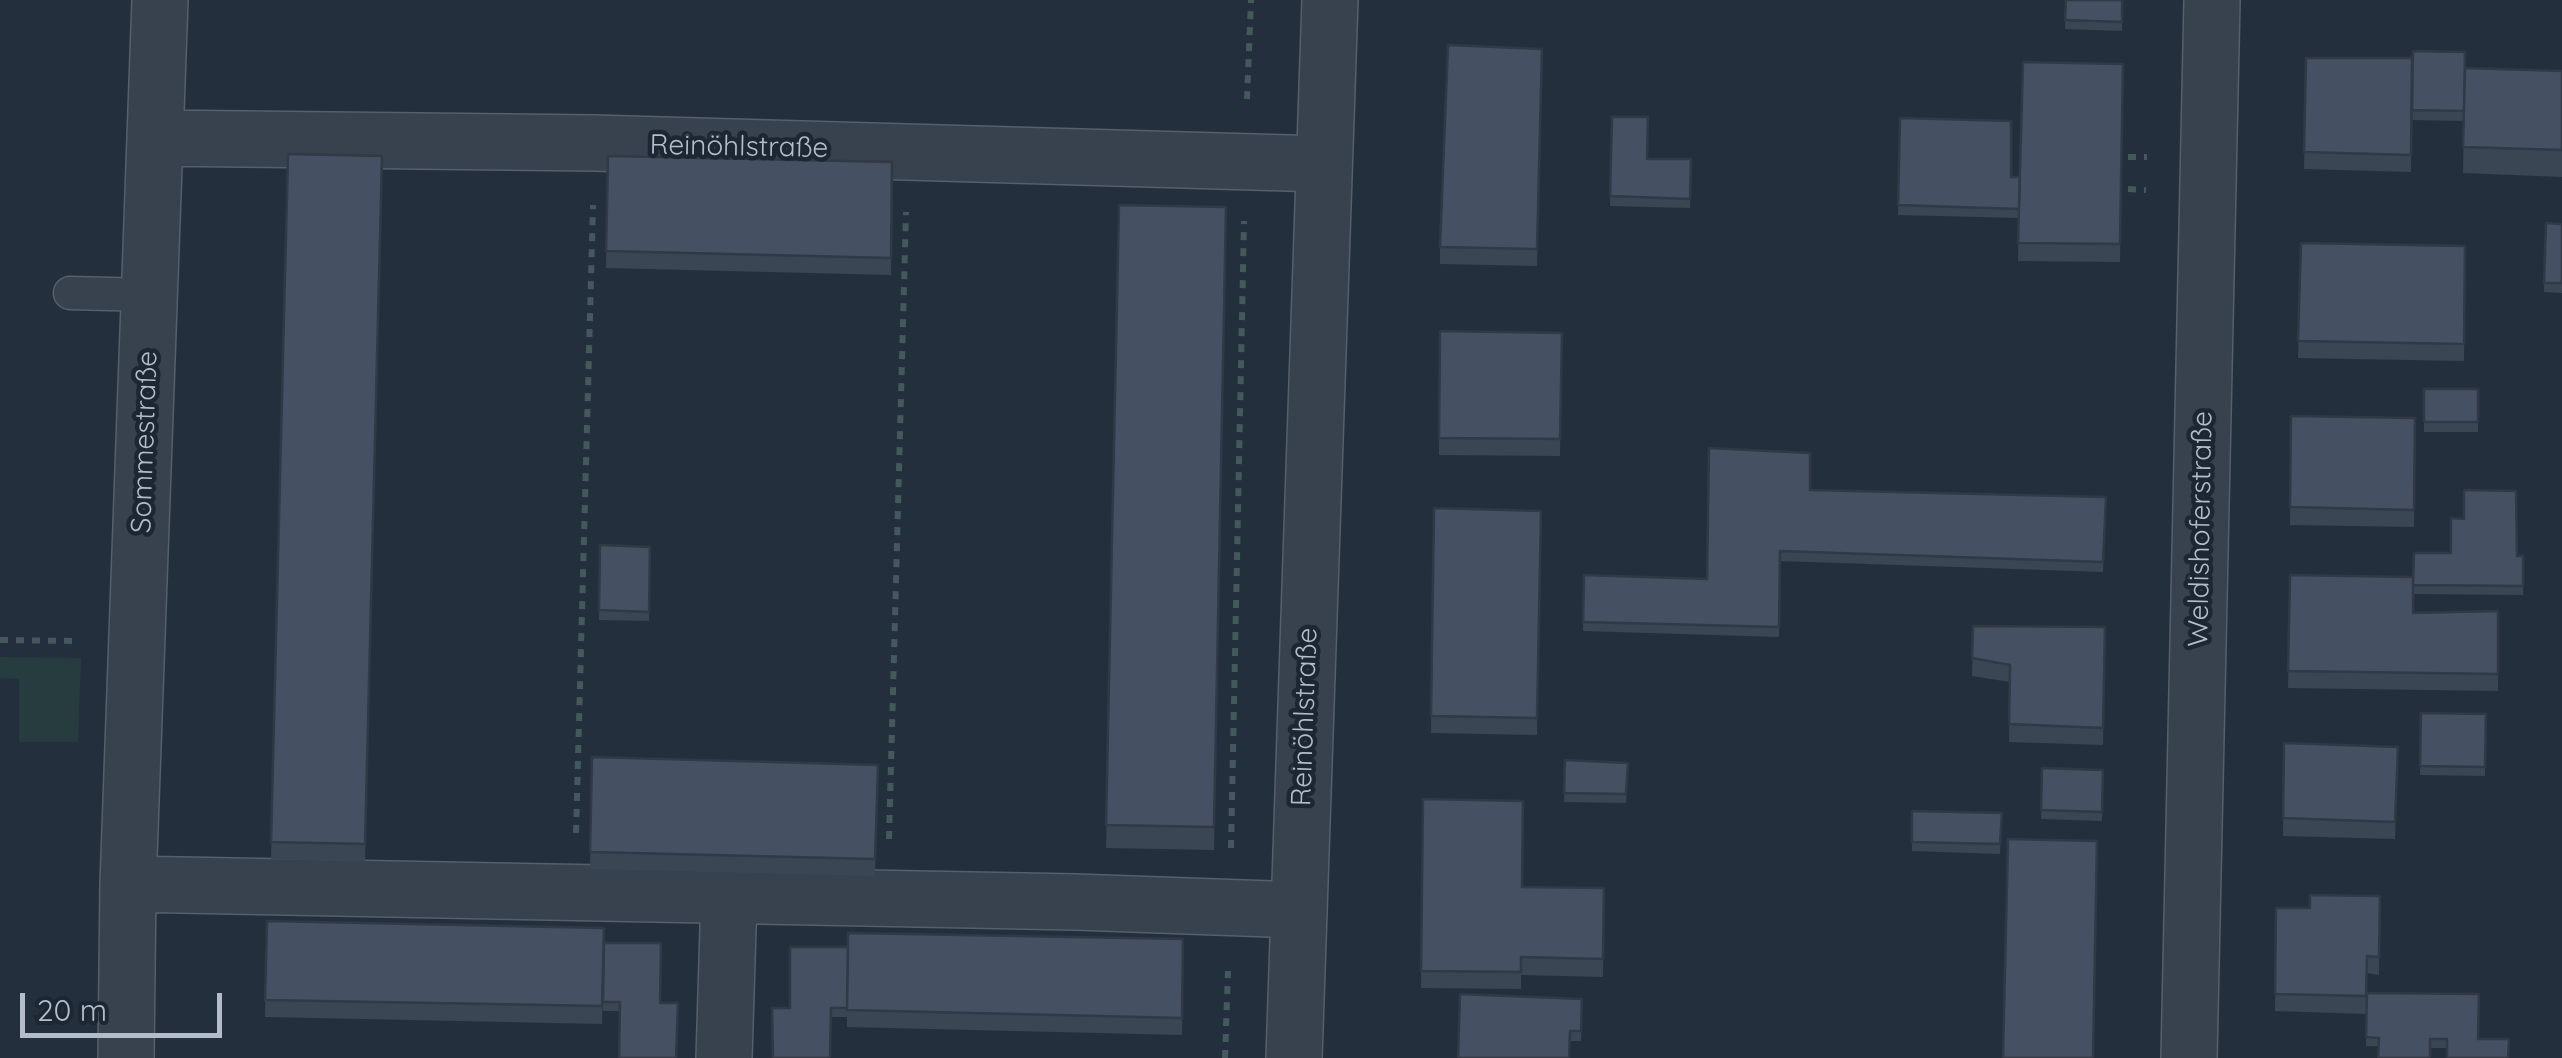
<!DOCTYPE html>
<meta charset="utf-8">
<style>
body{margin:0}
#map{position:relative;width:2562px;height:1058px;overflow:hidden;background:#242f3e;font-family:Quicksand,sans-serif}
canvas{display:block}
.scale{position:absolute;left:20px;top:993px;width:202px;height:45px;box-sizing:border-box;border:5px solid #b4bcc9;border-top:0;padding-left:12px;font-size:30px;line-height:35px;white-space:nowrap;color:#b4bcc9;-webkit-text-stroke:8px #1d2633;paint-order:stroke}
</style>
<div id="map">
<canvas width="2562" height="1058"></canvas>
<div class="scale">20 m</div>
</div>
<script>
const g = document.querySelector('canvas').getContext('2d');
g.lineJoin = 'round';
function fill(path, color) {
  g.fillStyle = color;
  g.fill(path, 'evenodd');
}
function strokePath(path, color, width, dash) {
  g.strokeStyle = color;
  g.lineWidth = width;
  g.lineCap = dash ? 'butt' : 'round';
  g.setLineDash(dash || []);
  g.stroke(path);
}
function write(font, color, halo, rows, align = 'center') {
  g.font = font + ' Quicksand,sans-serif';
  g.lineWidth = 9;
  g.setLineDash([]);
  g.textBaseline = 'middle';
  g.strokeStyle = halo;
  g.fillStyle = color;
  for (const [text, x, y, turn = 0] of rows) {
    g.save();
    g.translate(x, y);
    g.rotate((+turn || 0) * Math.PI / 180);
    g.textAlign = isNaN(turn) ? turn : align;
    if (halo) g.strokeText(text, 0, 0);
    g.fillText(text, 0, 0);
    g.restore();
  }
}
fill(new Path2D(`
 M0 657 81 658 78 742H19V679L0 678Z`), '#263c3f');
const service = new Path2D(`
 M70 293 151 295`);
const minor = new Path2D(`
 M156 138 594 143 1323 164
 M128 884 1076 902 1299 910
 M126 1058 128 884 160 0
 M724 1058 729 896
 M2189 1058 2212 0`);
const tertiary = new Path2D(`
 M1294 1058 1330 0`);
strokePath(service, '#565f6c', 35);
strokePath(minor, '#565f6c', 58);
strokePath(tertiary, '#565f6c', 58);
strokePath(new Path2D(`
 M1247 99 1251 0
 M2128 157H2147
 M2128 189 2146 190
 M0 640 75 641
 M576 833 593 205
 M889 839 906 212
 M1231 848 1244 221
 M1225 1058 1228 971`), '#44595c', 6, [8, 8]);
strokePath(service, '#38414e', 32);
strokePath(minor, '#38414e', 55);
strokePath(tertiary, '#38414e', 55);
fill(new Path2D(`
 M2066 0H2122V31L2065 29Z
 M1542 49 1537 266 1440 264V247Z
 M2413 51 2465 74 2562 71V177L2463 173 2464 121 2412 120Z
 M2306 58H2412L2411 172 2304 169Z
 M2123 64 2120 262 2018 261 2019 218 1898 215 1900 118 2011 177H2020Z
 M1612 117 1647 159H1691L1690 208 1610 206Z
 M288 154 382 156 365 862 271 859Z
 M608 156 892 162 891 275 606 268Z
 M1119 205 1226 207 1214 850 1106 848Z
 M2546 223 2562 224V293L2544 292Z
 M2301 243 2465 246 2464 361 2298 358Z
 M1440 331 1562 333 1560 456 1439 455Z
 M2424 389H2478V432H2424Z
 M2291 416 2415 418 2414 527 2290 525Z
 M1810 490 2106 497 2103 572 1780 561 1779 637 1583 631 1584 575 1707 579Z
 M1434 508 1541 511 1537 735 1431 733Z
 M600 545 650 547 649 621 599 620Z
 M2517 556H2523V595L2413 594V613L2498 611V691L2288 688 2290 575 2413 577Z
 M1973 626 2105 627 2103 745 2009 742 2010 682 1972 676Z
 M2421 713 2486 714 2485 776 2420 775Z
 M2284 743 2398 747 2395 839 2283 836Z
 M592 757 878 765 875 876 590 869Z
 M1565 760 1628 763 1626 803 1564 802Z
 M2042 768 2103 770 2102 821 2041 819Z
 M1423 799 1523 887 1604 888 1603 977 1521 975V989L1421 988Z
 M1912 811 2002 813 2000 854 1912 851Z
 M2380 896 2379 975 2367 973 2366 1014 2275 1011 2276 908H2310Z
 M267 921 604 943H661L619 1011H603V983L602 1024 265 1017Z
 M1183 939 1182 1035 847 1027V1017H831L790 1008 848 947Z
 M2367 993 2479 994 2447 1048H2430L2366 1046Z
 M1582 999 1581 1041H1570L1458 1058Z`), '#3b4654');
const building = new Path2D(`
 M2066 0H2122V22L2065 20Z
 M1448 45 1542 49 1537 249 1440 247Z
 M2413 51 2465 52 2464 111 2412 110Z
 M2306 58H2412L2411 155 2304 152Z
 M2023 62 2123 64 2120 244 2018 243Z
 M2465 68 2562 71V150L2463 147Z
 M1612 117H1648L1647 159H1691L1690 199 1610 196Z
 M1900 118 2011 121V177H2020L2019 209 1898 205Z
 M288 154 382 156 365 844 271 842Z
 M608 156 892 162 891 258 606 251Z
 M1119 205 1226 207 1214 827 1106 825Z
 M2546 223 2562 224V283H2544Z
 M2301 243 2465 246 2464 344 2298 341Z
 M1440 331 1562 333 1560 439 1439 438Z
 M2424 389H2478V422H2424Z
 M2291 416 2415 418 2414 510 2290 507Z
 M1709 448 1810 453V490L2106 497 2103 562 1780 551 1779 627 1583 622 1584 575 1707 579Z
 M2464 490 2516 491 2517 556H2523V586L2413 585 2414 553H2451V518L2464 519Z
 M1434 508 1541 511 1537 718 1431 716Z
 M600 545 650 547 649 612 599 610Z
 M2290 575 2413 577V613L2498 611V674L2288 671Z
 M1973 626 2105 627 2103 728 2009 724 2010 665 1972 658Z
 M2421 713 2486 714 2485 767 2420 766Z
 M2284 743 2398 747 2395 822 2283 818Z
 M592 757 878 765 875 859 590 852Z
 M1565 760 1628 763 1626 794 1564 793Z
 M2042 768 2103 770 2102 812 2041 810Z
 M1423 799 1523 801 1522 887 1604 888 1603 959 1521 957V972L1421 971Z
 M1912 811 2002 813 2000 844 1912 842Z
 M2008 839 2097 841 2093 1058H2003Z
 M2310 895 2380 896 2379 957 2367 956 2366 996 2275 994 2276 908H2310Z
 M267 921 604 928 602 1006 265 1000Z
 M848 933 1183 939 1182 1018 847 1010Z
 M604 943H661L660 1003H678L676 1058H619L620 1002H603Z
 M790 947H848L847 1008H831L830 1058H773L772 1008H790Z
 M2367 993 2479 994 2478 1039H2509L2508 1058H2447V1039H2430V1058H2378L2379 1038 2366 1037Z
 M1460 994 1582 999 1581 1031H1570L1569 1058H1458Z`);
fill(building, '#455162');
strokePath(building, '#303945', 2.5);
write('28px', '#b4bcc9', '#1d2633', [
 ["Reinöhlstraße",739,147,1],
 ["Sommestraße",145,442,-88],
 ["Weldishoferstraße",2201,529,-89],
 ["Reinöhlstraße",1305,717,-88]
]);
</script>
